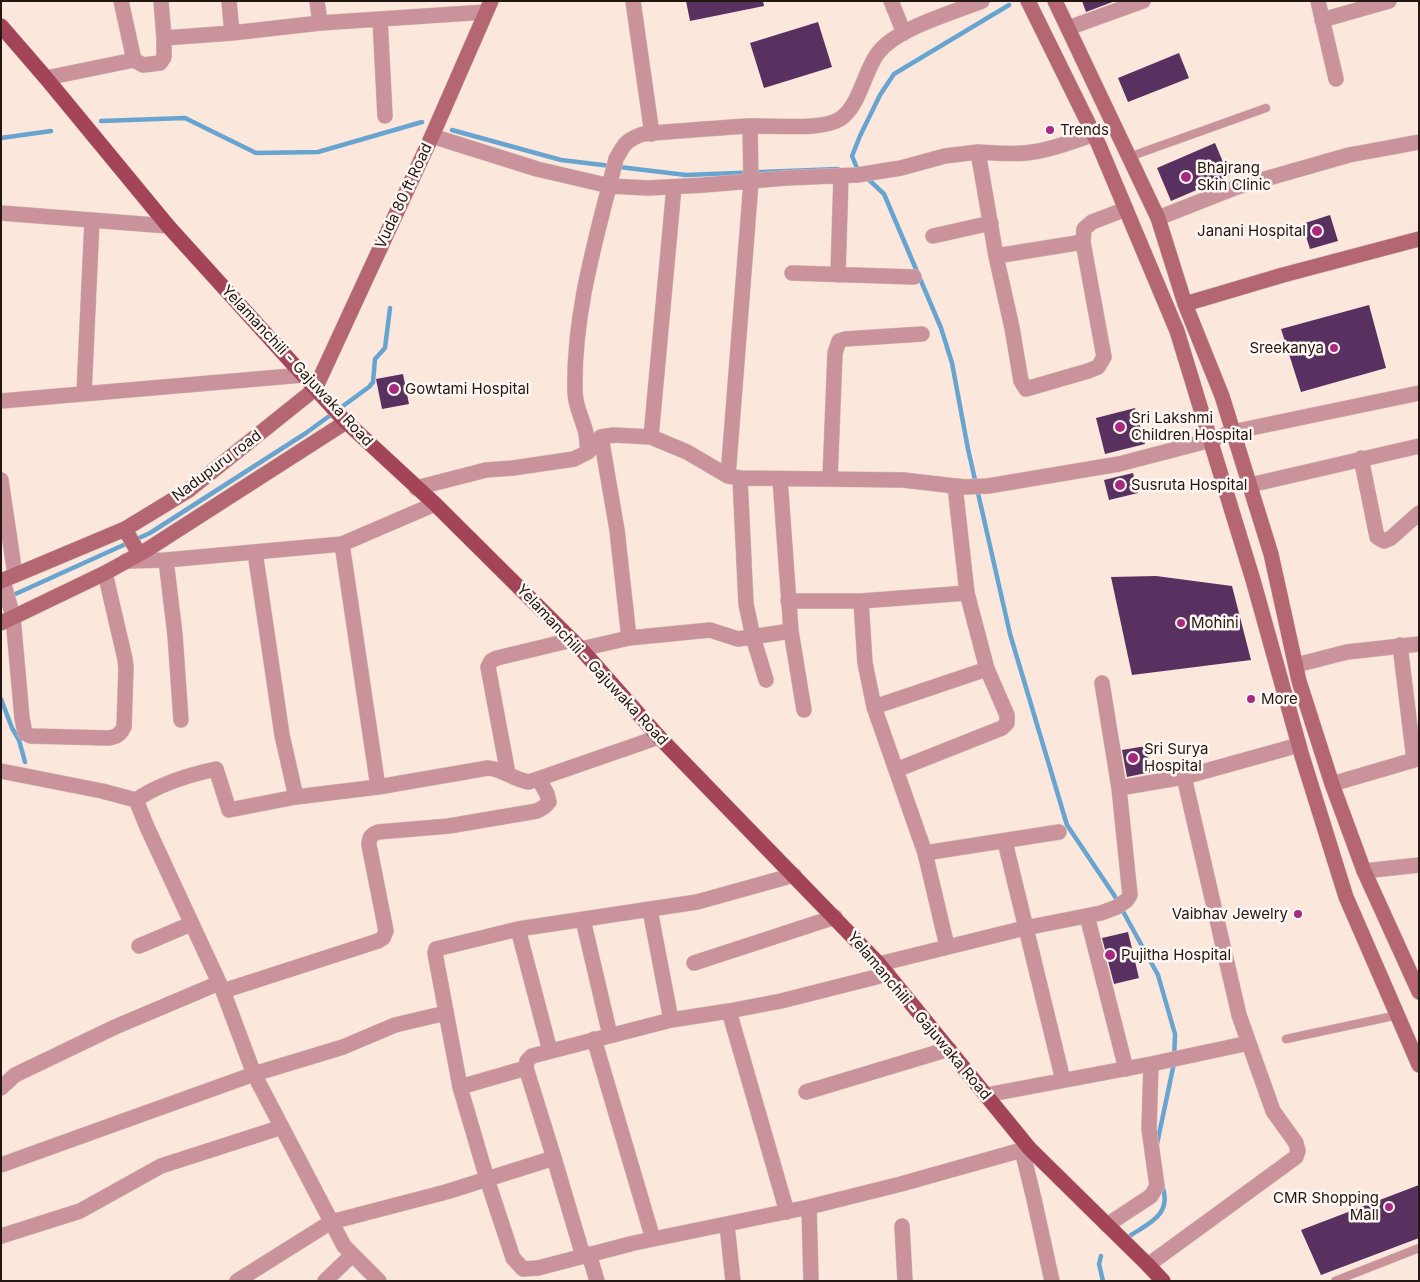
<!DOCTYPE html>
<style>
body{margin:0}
#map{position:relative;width:1420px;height:1282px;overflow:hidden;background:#fbe7dc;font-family:Inter,sans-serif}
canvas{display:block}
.frame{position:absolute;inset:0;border:2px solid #231811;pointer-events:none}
</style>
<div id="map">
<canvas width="1420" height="1282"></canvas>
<div class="frame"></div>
</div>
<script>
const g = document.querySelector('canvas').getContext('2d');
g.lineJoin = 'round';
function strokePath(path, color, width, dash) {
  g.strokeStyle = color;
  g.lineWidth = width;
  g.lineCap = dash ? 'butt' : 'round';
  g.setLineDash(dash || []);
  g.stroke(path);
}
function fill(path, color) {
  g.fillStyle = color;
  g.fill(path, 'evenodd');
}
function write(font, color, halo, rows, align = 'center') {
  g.font = font + ' Inter,sans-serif';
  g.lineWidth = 5;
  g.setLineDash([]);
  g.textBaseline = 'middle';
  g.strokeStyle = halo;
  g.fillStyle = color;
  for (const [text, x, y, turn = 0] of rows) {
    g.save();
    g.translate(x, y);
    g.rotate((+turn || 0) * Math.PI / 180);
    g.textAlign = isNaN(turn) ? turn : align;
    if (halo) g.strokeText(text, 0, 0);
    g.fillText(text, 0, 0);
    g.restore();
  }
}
strokePath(new Path2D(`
 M101 121 185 118 256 153 318 152 422 122
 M452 130 561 160 686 175 838 169
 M1 138 51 131
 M860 171 857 168 852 156 860 136 880 95 894 74 1009 5
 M866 177 884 194 941 328 952 363 968 449 1010 634 1067 825 1114 895 1158 975 1175 1034 1174 1063 1157 1144
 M11 596 150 533 306 433 369 387 373 382 375 359 385 348 390 308
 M1 699 12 728 19 740 25 762
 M1128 1237C1149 1223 1173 1215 1162 1185
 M1101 1256 1099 1264 1103 1281`), '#68a4d0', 4.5);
fill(new Path2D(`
 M686 1H763L764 6 690 21Z
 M1082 1H1115L1086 12Z
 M818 22 832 67 764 88 750 43Z
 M1179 53 1189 78 1128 102 1118 78Z
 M1215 143 1229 176 1171 201 1157 168Z
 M1330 215 1338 241 1310 249 1302 224Z
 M1369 305 1386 368 1301 392 1281 329Z
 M403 374 409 404 382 409 376 379Z
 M1135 408 1145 444 1105 454 1096 418Z
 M1133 473 1138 493 1109 500 1104 480Z
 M1156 576 1232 586 1251 660 1132 675 1111 577Z
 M1146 746 1151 772 1127 777 1122 750Z
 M1128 932 1139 978 1114 984 1102 938Z
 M1419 1185V1238L1321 1275 1301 1230Z`), '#583161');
const lane = new Path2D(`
 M1129 157 1266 108
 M1286 1039 1398 1015
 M1335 1281 1419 1248`);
const street = new Path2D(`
 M121 1 134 60 143 65 160 63 164 57V38
 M161 1 164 38 232 33
 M229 1 232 33 320 23 317 1
 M633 1 652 134
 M891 1 904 33
 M1318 1 1336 79
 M380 19 385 116
 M1322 20 1389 1
 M320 23 486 12
 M1068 28 1143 1
 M46 78 134 60
 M432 136 537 169 610 186 648 188 705 185 786 178 857 175 901 168 945 156 978 152 996 256 1012 328 1021 381 1026 389 1088 371 1098 367 1104 357 1083 242 1084 229 1092 222 1126 209
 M978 152C996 153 1015 155 1033 152 1054 149 1074 141 1094 134
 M1 213 168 226
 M1158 218 1237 187 1349 155 1419 142
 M933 236 991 223
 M996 256 1083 242
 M792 273 914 277
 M838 275 841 176
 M84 394 92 220
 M1 401 303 375
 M601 437 617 530 629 638
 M651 437 674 187
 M588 452C587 446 587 439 586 433 583 420 575 406 575 392 573 312 597 236 616 159 624 144 626 140 643 134 678 131 714 128 750 126 773 125 821 131 840 119 860 106 864 71 878 53 897 28 952 13 982 1
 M1361 458 1377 537 1384 541 1391 538 1419 513
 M728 476 751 182 750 126
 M740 478 746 604 753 637 766 680
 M780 479 791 631 804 710
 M830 479 835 353 839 341 845 339 922 334
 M1 480 15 575
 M1250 485 1419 446
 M416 488 486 470 513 468 574 459 588 452 601 437 614 435 651 437 687 452 728 476 740 478 903 480 964 487 988 486 1119 464 1211 440 1232 432 1419 393
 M342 544 378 787
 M255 552 282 735 296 797
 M166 560 342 544 435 504
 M126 561 166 560 175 635 181 720
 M3 581 13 617 22 718 25 733 31 736 108 738C116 737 120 735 124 727L126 668 125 659 105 573
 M788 601H861L967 593
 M861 601 865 663 874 707 925 853 947 946
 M581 649 629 638 710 630 738 639 791 631
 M1296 665 1347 652 1419 644
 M874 707 987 669
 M896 770 1002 728 1007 723V715L987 669 967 593 955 486
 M1 771 102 791 136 800 147 827 223 991 254 1074 344 1246 379 1281
 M508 774 488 667 491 661 497 658 572 640
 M1332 784 1414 760 1400 645
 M1119 788 1184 777
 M136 800C159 784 188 775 216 769L229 810 296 797 378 787 488 768C503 769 514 780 529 782L659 737
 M1005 842 1063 1080
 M925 853 1059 832
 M1364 871 1419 865
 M794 875 697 902 518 929 436 949 435 953 460 1087 487 1179 513 1258 523 1269 538 1268 634 1243 809 1207 901 1184 1029 1148
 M650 910 671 1020
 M1087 916 1126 1069
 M583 920 610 1035
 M518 929 550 1051
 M139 946 191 924
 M694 963 835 917
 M879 964 1025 928 1101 913 1117 907 1127 900 1130 895 1119 788 1102 683
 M223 991 378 941 383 938 386 931 369 845C369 837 371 835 378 832L449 826 537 811 544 807 549 802 547 794 539 780
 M729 1011 787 1212
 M594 1039 653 1239
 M460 1087 526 1068
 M1 1088 15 1075 115 1027 219 983
 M806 1092 949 1049
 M986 1095 1151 1064 1249 1043
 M1022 1150 1034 1199 1052 1281
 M554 1158 526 1068 527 1061 532 1056 671 1020 729 1011 781 1001 888 974
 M1 1165 254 1074 343 1047 395 1025 446 1013
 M809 1207 811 1281
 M727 1225 733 1281
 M1107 1225 1151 1196 1157 1186 1149 1129 1151 1064
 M902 1226 905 1281
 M1 1236 80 1211 161 1166 282 1127
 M589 1254 597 1281
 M1148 1265 1296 1157 1298 1151 1296 1143 1273 1111 1239 1015 1184 777 1299 745
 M237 1281 331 1222 446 1192 554 1158 583 1256
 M325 1281 352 1255`);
const secondary = new Path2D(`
 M1028 1 1098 143 1177 331 1253 580 1302 756 1346 897 1419 1065
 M1055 1 1158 218 1185 304 1222 396 1271 554 1299 681 1332 784 1364 871 1419 992
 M1185 304 1283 275 1419 239
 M125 529 139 554
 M1 581 125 529 189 490 315 389 432 136 491 1
 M1 623 105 573 145 551 346 422`);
const primary = new Path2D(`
 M1 26 46 78 168 226 342 418 435 504 581 649 659 737 879 964 1029 1148 1148 1265 1163 1281`);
strokePath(lane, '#d4c2b7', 9);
strokePath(street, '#d4c2b7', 16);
strokePath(secondary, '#d4c2b7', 16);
strokePath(primary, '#d4c2b7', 16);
strokePath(lane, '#ca929a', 8);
strokePath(street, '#ca929a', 15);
strokePath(secondary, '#b56673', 15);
strokePath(primary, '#a44458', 15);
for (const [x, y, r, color] of [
 [1050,130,5,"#a62b80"],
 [1186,177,6,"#a62b80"],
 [1317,231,6,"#a62b80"],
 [1334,348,5,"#a62b80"],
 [394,389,6,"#a62b80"],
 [1120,427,6,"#a62b80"],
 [1120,485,6,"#a62b80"],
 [1181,623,5,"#a62b80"],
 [1251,699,5,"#a62b80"],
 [1133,758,6,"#a62b80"],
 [1298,914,5,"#a62b80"],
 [1110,955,6,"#a62b80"],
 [1389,1207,5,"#a62b80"]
]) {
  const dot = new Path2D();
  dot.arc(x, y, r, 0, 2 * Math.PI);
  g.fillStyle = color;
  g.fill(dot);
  strokePath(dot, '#fef7f3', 2);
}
write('15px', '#231811', '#fef7f3', [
 ["Trends",1060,130],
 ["Bhajrang",1197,168],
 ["Skin Clinic",1197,185],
 ["Janani Hospital",1306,231,"right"],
 ["Sreekanya",1324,348,"right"],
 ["Gowtami Hospital",405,389],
 ["Sri Lakshmi",1131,418],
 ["Children Hospital",1131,435],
 ["Susruta Hospital",1131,485],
 ["Mohini",1191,623],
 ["More",1261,699],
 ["Sri Surya",1144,749],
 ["Hospital",1144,766],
 ["Vaibhav Jewelry",1288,914,"right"],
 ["Pujitha Hospital",1121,955],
 ["CMR Shopping",1379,1198,"right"],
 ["Mall",1379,1215,"right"]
], 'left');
write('15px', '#231811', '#fef7f3', [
 ["Vuda 80 ft Road",404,196,-65],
 ["Yelamanchili - Gajuwaka Road",297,366,47],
 ["Nadupuru road",217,466,-37],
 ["Yelamanchili - Gajuwaka Road",592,665,47],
 ["Yelamanchili - Gajuwaka Road",919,1016,50]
]);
</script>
